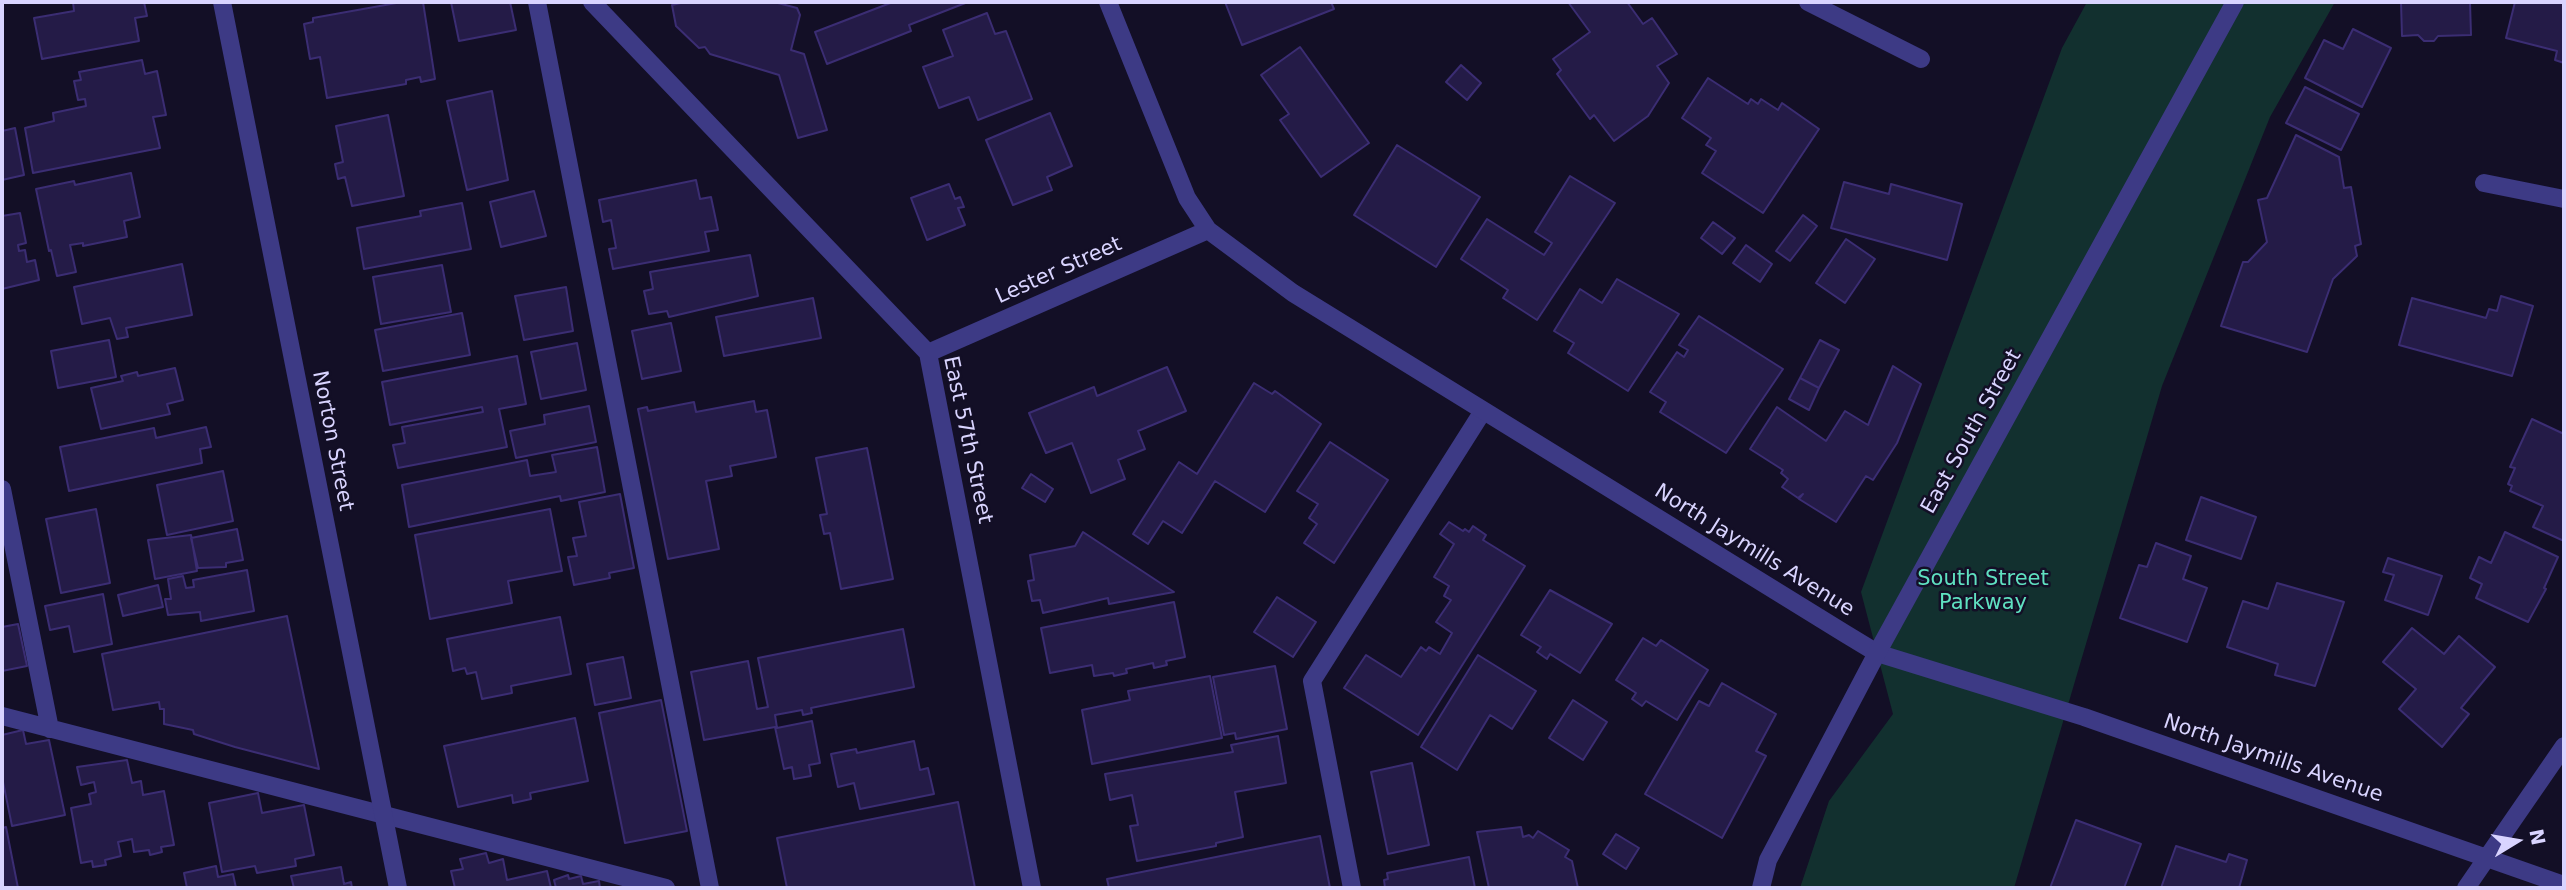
<!DOCTYPE html>
<style>
body{margin:0}
#map{position:relative;width:2566px;height:890px;overflow:hidden;background:#130f26;font-family:"DejaVu Sans",sans-serif}
canvas{display:block}
.frame{position:absolute;inset:0;border:4px solid #d9d4ff;pointer-events:none}
.north{position:absolute;left:2482px;top:806px;width:70px;height:70px;-webkit-text-stroke:5px #130f26;paint-order:stroke;rotate:79deg;font-size:19px;font-weight:700;line-height:28px;text-align:center;color:#d9d4ff}
.north::after{content:'';display:block;margin:auto;width:24px;height:32px;background:#d9d4ff;clip-path:polygon(50% 0,100% 100%,50% 72%,0 100%)}
</style>
<div id="map">
<canvas width="2566" height="890"></canvas>
<div class="frame"></div>
<div class="north">N</div>
</div>
<script>
const g = document.querySelector('canvas').getContext('2d');
g.lineJoin = 'round';
function fill(path, color) {
  g.fillStyle = color;
  g.fill(path, 'evenodd');
}
function strokePath(path, color, width, dash) {
  g.strokeStyle = color;
  g.lineWidth = width;
  g.lineCap = dash ? 'butt' : 'round';
  g.setLineDash(dash || []);
  g.stroke(path);
}
function write(font, color, halo, rows, align = 'center') {
  g.font = font + ' "DejaVu Sans",sans-serif';
  g.lineWidth = 5;
  g.setLineDash([]);
  g.textBaseline = 'middle';
  g.strokeStyle = halo;
  g.fillStyle = color;
  for (const [text, x, y, turn = 0] of rows) {
    g.save();
    g.translate(x, y);
    g.rotate((+turn || 0) * Math.PI / 180);
    g.textAlign = isNaN(turn) ? turn : align;
    if (halo) g.strokeText(text, 0, 0);
    g.fillText(text, 0, 0);
    g.restore();
  }
}
fill(new Path2D(`
 M2087 2H2335L2270 117 2162 386 2014 888H1800L1829 801 1893 714 1861 592 2062 48Z`), '#12302f');
const building = new Path2D(`
 M73 2H144L147 16 135 18 139 41 42 59 34 18 74 11Z
 M402 2H423L435 79 421 82 420 77 406 80V84L327 98 320 57 310 59 304 24 313 22V18Z
 M451 2H510L516 30 459 41Z
 M685 2H774L797 8 800 15 791 50 804 54 827 130 798 138 779 75 710 54 705 47 699 48 676 26 672 5Z
 M893 2H968L909 25 911 31 827 64 815 32Z
 M1225 2H1331L1334 9 1242 45Z
 M1568 2H1627L1643 24 1652 18 1677 54 1657 66 1669 83 1648 116 1614 141 1594 115 1590 119 1557 74 1561 70 1553 59 1590 32Z
 M2401 2H2470L2471 35 2438 36 2434 41H2424L2418 35 2402 36Z
 M2515 2H2564V63L2555 60 2557 51 2506 38Z
 M987 13 995 34 1006 31 1032 99 978 120 969 97 939 108 923 67 953 56 943 30Z
 M2353 29 2391 48 2362 107 2305 78 2324 40 2343 49Z
 M1300 47 1369 143 1321 177 1280 120 1289 114 1261 75Z
 M142 60 145 74 157 71 166 115 153 117 160 148 33 173 25 128 54 121 53 113 86 106 85 99 78 100 74 81 81 80 79 72Z
 M1461 65 1481 83 1467 100 1446 82Z
 M1708 78 1748 104 1751 99 1758 104 1761 99 1778 110 1782 103 1819 129 1763 213 1702 173 1716 151 1706 145 1711 138 1682 118Z
 M2305 87 2359 114 2341 150 2286 123Z
 M492 91 508 180 467 190 447 101Z
 M1050 113 1072 166 1047 177 1052 190 1013 205 986 140Z
 M388 115 404 196 352 206 345 177 338 179 335 164 343 162 336 126Z
 M15 128 24 175 2 180V131Z
 M2296 135 2339 157 2344 188 2351 187 2361 244 2355 246 2357 256 2333 279 2307 352 2221 326 2243 262H2248L2267 242 2258 200 2267 198Z
 M1397 145 1480 197 1436 267 1354 215Z
 M131 173 140 217 124 221 127 237 83 246V243L70 245 76 272 57 276 51 250 49 251 36 189 74 181 75 185Z
 M1570 176 1615 203 1537 320 1503 298 1508 290 1461 259 1487 219 1544 255 1552 243 1535 232Z
 M696 180 700 199 711 197 718 230 705 232 709 251 613 269 609 249 616 248 611 220 603 222 599 200Z
 M1844 182 1889 194 1891 184 1962 204 1947 260 1831 228Z
 M949 184 955 199 960 197 964 207 958 208 965 225 927 240 911 198Z
 M534 191 546 236 501 247 490 202Z
 M462 203 471 249 364 269 357 228 421 216 420 211Z
 M20 213 26 243 18 245 19 251 25 250 27 262 35 260 39 280 2 289V216Z
 M1803 215 1817 226 1790 261 1776 251Z
 M1713 222 1735 238 1722 254 1701 238Z
 M1846 239 1875 259 1845 303 1816 283Z
 M1746 245 1772 264 1760 282 1733 263Z
 M750 255 758 296 669 317 667 311 649 314 644 291 653 289 650 272Z
 M182 264 192 315 126 328 128 337 117 339 110 318 82 324 74 287Z
 M442 265 451 312 381 324 373 277Z
 M1617 279 1679 314 1628 391 1568 353 1574 343 1554 331 1580 289 1602 303Z
 M566 287 573 331 524 340 515 296Z
 M2501 296 2533 306 2512 376 2399 345 2412 298 2486 318 2489 309 2497 311Z
 M813 298 821 338 724 356 716 317Z
 M462 313 470 355 383 371 375 330Z
 M1699 316 1783 369 1726 453 1660 412 1666 402 1650 392 1677 352 1684 357 1688 350 1679 345Z
 M671 323 681 371 642 379 632 331Z
 M109 340 116 377 58 388 51 351Z
 M1820 340 1839 350 1819 388 1800 378Z
 M577 343 586 390 541 399 531 352Z
 M517 356 526 404 499 409 507 447 398 468 393 445 405 443 402 427 483 412 482 407 390 425 382 382Z
 M1893 366 1921 384 1897 443 1873 480 1866 476 1836 522 1799 499 1803 494 1798 498 1782 487 1788 479 1781 473 1783 470 1750 449 1777 407 1826 441 1845 411 1868 425Z
 M1167 367 1186 411 1138 431 1145 449 1118 460 1125 479 1091 493 1072 443 1046 453 1029 413 1094 387 1097 396Z
 M175 368 183 400 167 404 170 414 101 429 91 388 123 381 121 376 137 372 138 376Z
 M1800 378 1819 388 1809 410 1789 399Z
 M1254 383 1272 394 1275 391 1321 424 1265 512 1215 481 1182 533 1163 521 1148 544 1133 534 1179 462 1197 474Z
 M754 401 756 412 767 410 776 457 730 466 732 476 706 481 719 549 668 559 638 409 647 407 648 411 694 402 696 412Z
 M589 406 596 442 516 458 510 431 545 424 544 415Z
 M2532 419 2564 434V541L2533 527 2543 506 2510 491 2512 486 2508 484 2515 468 2510 467Z
 M206 427 211 447 200 449 202 463 69 491 60 447 154 428 156 438Z
 M1330 442 1388 480 1334 563 1304 543 1317 524 1309 518 1318 504 1297 491Z
 M597 447 605 492 561 501 560 496 409 527 402 485 527 460 530 476 556 472 552 455Z
 M867 448 893 579 841 589 830 533 824 534 820 515 827 514 816 458Z
 M223 471 233 521 167 535 157 485Z
 M1031 474 1053 489 1045 502 1022 488Z
 M620 494 634 568 609 573 610 578 574 585 568 557 577 556 573 538 586 536 579 502Z
 M2201 497 2256 517 2241 559 2186 540Z
 M96 509 110 583 61 593 46 519Z
 M550 509 562 571 508 581 512 603 430 619 415 535Z
 M1449 522 1463 531 1465 529 1469 532 1473 526 1486 535 1483 540 1525 566 1418 735 1344 688 1366 655 1401 677 1421 647 1426 651 1429 647 1440 654 1452 633 1436 622 1451 600 1444 596 1449 586 1434 577 1454 544 1440 534Z
 M237 529 243 560 226 563V567L198 568 191 538Z
 M1083 532 1174 592 1109 604 1108 598 1043 613 1040 600 1032 601 1028 581 1034 580 1030 555 1075 546Z
 M2505 532 2558 557 2544 588 2546 589 2528 622 2476 598 2482 584 2470 578 2479 557 2491 563Z
 M191 535 197 571 155 579 148 540Z
 M2156 543 2191 556 2183 579 2207 588 2187 642 2120 618 2139 565 2147 567Z
 M2388 558 2442 576 2428 615 2385 600 2394 575 2383 572Z
 M247 570 254 611 201 621 200 612 168 615 165 599H171L168 579 183 576 186 588 194 587 193 580Z
 M2277 583 2344 602 2315 686 2275 675 2278 664 2227 647 2243 601 2268 609Z
 M158 585 163 607 123 616 118 595Z
 M1550 590 1612 624 1580 673 1550 654 1547 659 1537 652 1541 647 1521 635Z
 M103 594 112 644 74 652 69 626 50 630 45 606Z
 M1277 597 1316 622 1293 657 1254 632Z
 M1174 602 1185 657 1166 661 1167 665 1154 668 1153 663 1126 669 1127 673 1114 676 1113 673 1094 676 1092 665 1050 673 1041 628Z
 M287 616 319 769 235 747 194 734 193 730 164 724V709H160L159 702 113 710 102 654Z
 M560 617 571 674 511 686 512 693 482 699 476 672 467 674 465 668 453 671 447 639Z
 M18 624 27 666 2 671V627Z
 M2412 628 2444 654 2459 636 2495 667 2461 708 2469 714 2442 747 2399 709 2416 689 2383 662Z
 M903 629 914 687 811 708 812 713 803 715 802 710 775 715 777 728 812 721 820 763 809 765 811 776 794 779 792 767 784 769 775 727 704 740 691 672 748 661 757 709 768 707 758 658Z
 M1643 638 1656 646 1661 640 1708 670 1677 720 1646 701 1642 706 1632 699 1636 693 1616 680Z
 M1478 655 1536 691 1512 729 1490 715 1457 770 1421 747Z
 M623 657 631 698 595 705 587 664Z
 M1275 666 1287 729 1236 739 1235 733 1224 735 1213 677Z
 M1210 676 1222 738 1092 764 1082 710 1130 700 1128 691Z
 M1722 683 1776 714 1756 751 1766 756 1722 838 1645 794 1699 701 1709 706Z
 M661 700 687 831 625 843 599 713Z
 M1573 700 1607 722 1583 760 1549 738Z
 M575 718 588 781 530 793 531 799 513 803 512 795 458 807 444 746Z
 M23 730 26 744 49 740 65 815 12 826 2 777V735Z
 M1278 736 1286 783 1235 792 1243 837 1216 843V846L1137 861 1130 826 1138 825 1132 795 1110 800 1105 774 1233 752 1231 745Z
 M914 741 920 770 928 768 934 794 860 809 854 783 838 787 831 754 856 749 857 753Z
 M127 760 132 783 141 781 143 795 164 791 174 845 161 847 162 852 150 855 149 850 134 852 132 839 118 842 121 856 105 860 106 865 93 867 92 861 81 863 71 808 91 804 89 794 96 792 94 782 81 785 77 767Z
 M1412 763 1429 845 1388 854 1371 772Z
 M258 793 262 813 304 805 314 855 295 859 296 866 257 873 255 866 222 872 209 803Z
 M958 802 975 888H787L777 838Z
 M2076 820 2141 844 2124 888H2050Z
 M6 827 18 888H2V828Z
 M1521 827 1523 837 1529 835 1533 838 1538 831 1569 850 1565 857 1572 861 1578 888H1489L1477 832Z
 M1616 834 1639 848 1626 869 1603 854Z
 M1320 836 1330 888H1109L1107 879Z
 M2176 846 2226 862 2229 854 2247 860 2239 888H2161Z
 M486 853 489 863 503 859 507 880 547 871 551 888H455L451 871 463 869 460 859Z
 M1469 857 1475 888H1385L1384 880 1388 879 1387 873Z
 M216 866 218 877 233 874 236 888H187L184 873Z
 M341 867 344 884 351 882 352 888H294L291 876Z
 M568 875 569 879 581 876 583 884 599 881 600 888H556L554 880Z`);
fill(building, '#241b47');
strokePath(building, '#3b2d73', 2);
strokePath(new Path2D(`
 M537 2 710 888
 M2 489 50 729
 M2 716 666 888
 M1352 888 1312 681 1483 411`), '#3d3a85', 18);
strokePath(new Path2D(`
 M222 2 398 888
 M592 2 928 353 1032 888
 M1108 2 1187 198 1208 230 1293 293 1844 633 1877 653 2084 717 2564 885
 M1808 2 1921 59
 M2484 183 2564 199
 M928 353 1208 230
 M2466 888 2564 746`), '#3d3a85', 18);
strokePath(new Path2D(`
 M1761 888 1768 860 1877 653 2235 2`), '#3d3a85', 18);
write('21px', '#d9d4ff', '#130f26', [
 ["Lester Street",1059,271,-24],
 ["East South Street",1972,432,-61],
 ["East 57th Street",967,440,78],
 ["Norton Street",332,441,79],
 ["North Jaymills Avenue",1754,551,32],
 ["North Jaymills Avenue",2273,759,19]
]);
write('21px', '#5fe0c0', '#130f26', [
 ["South Street",1983,580],
 ["Parkway",1983,604]
]);
</script>
